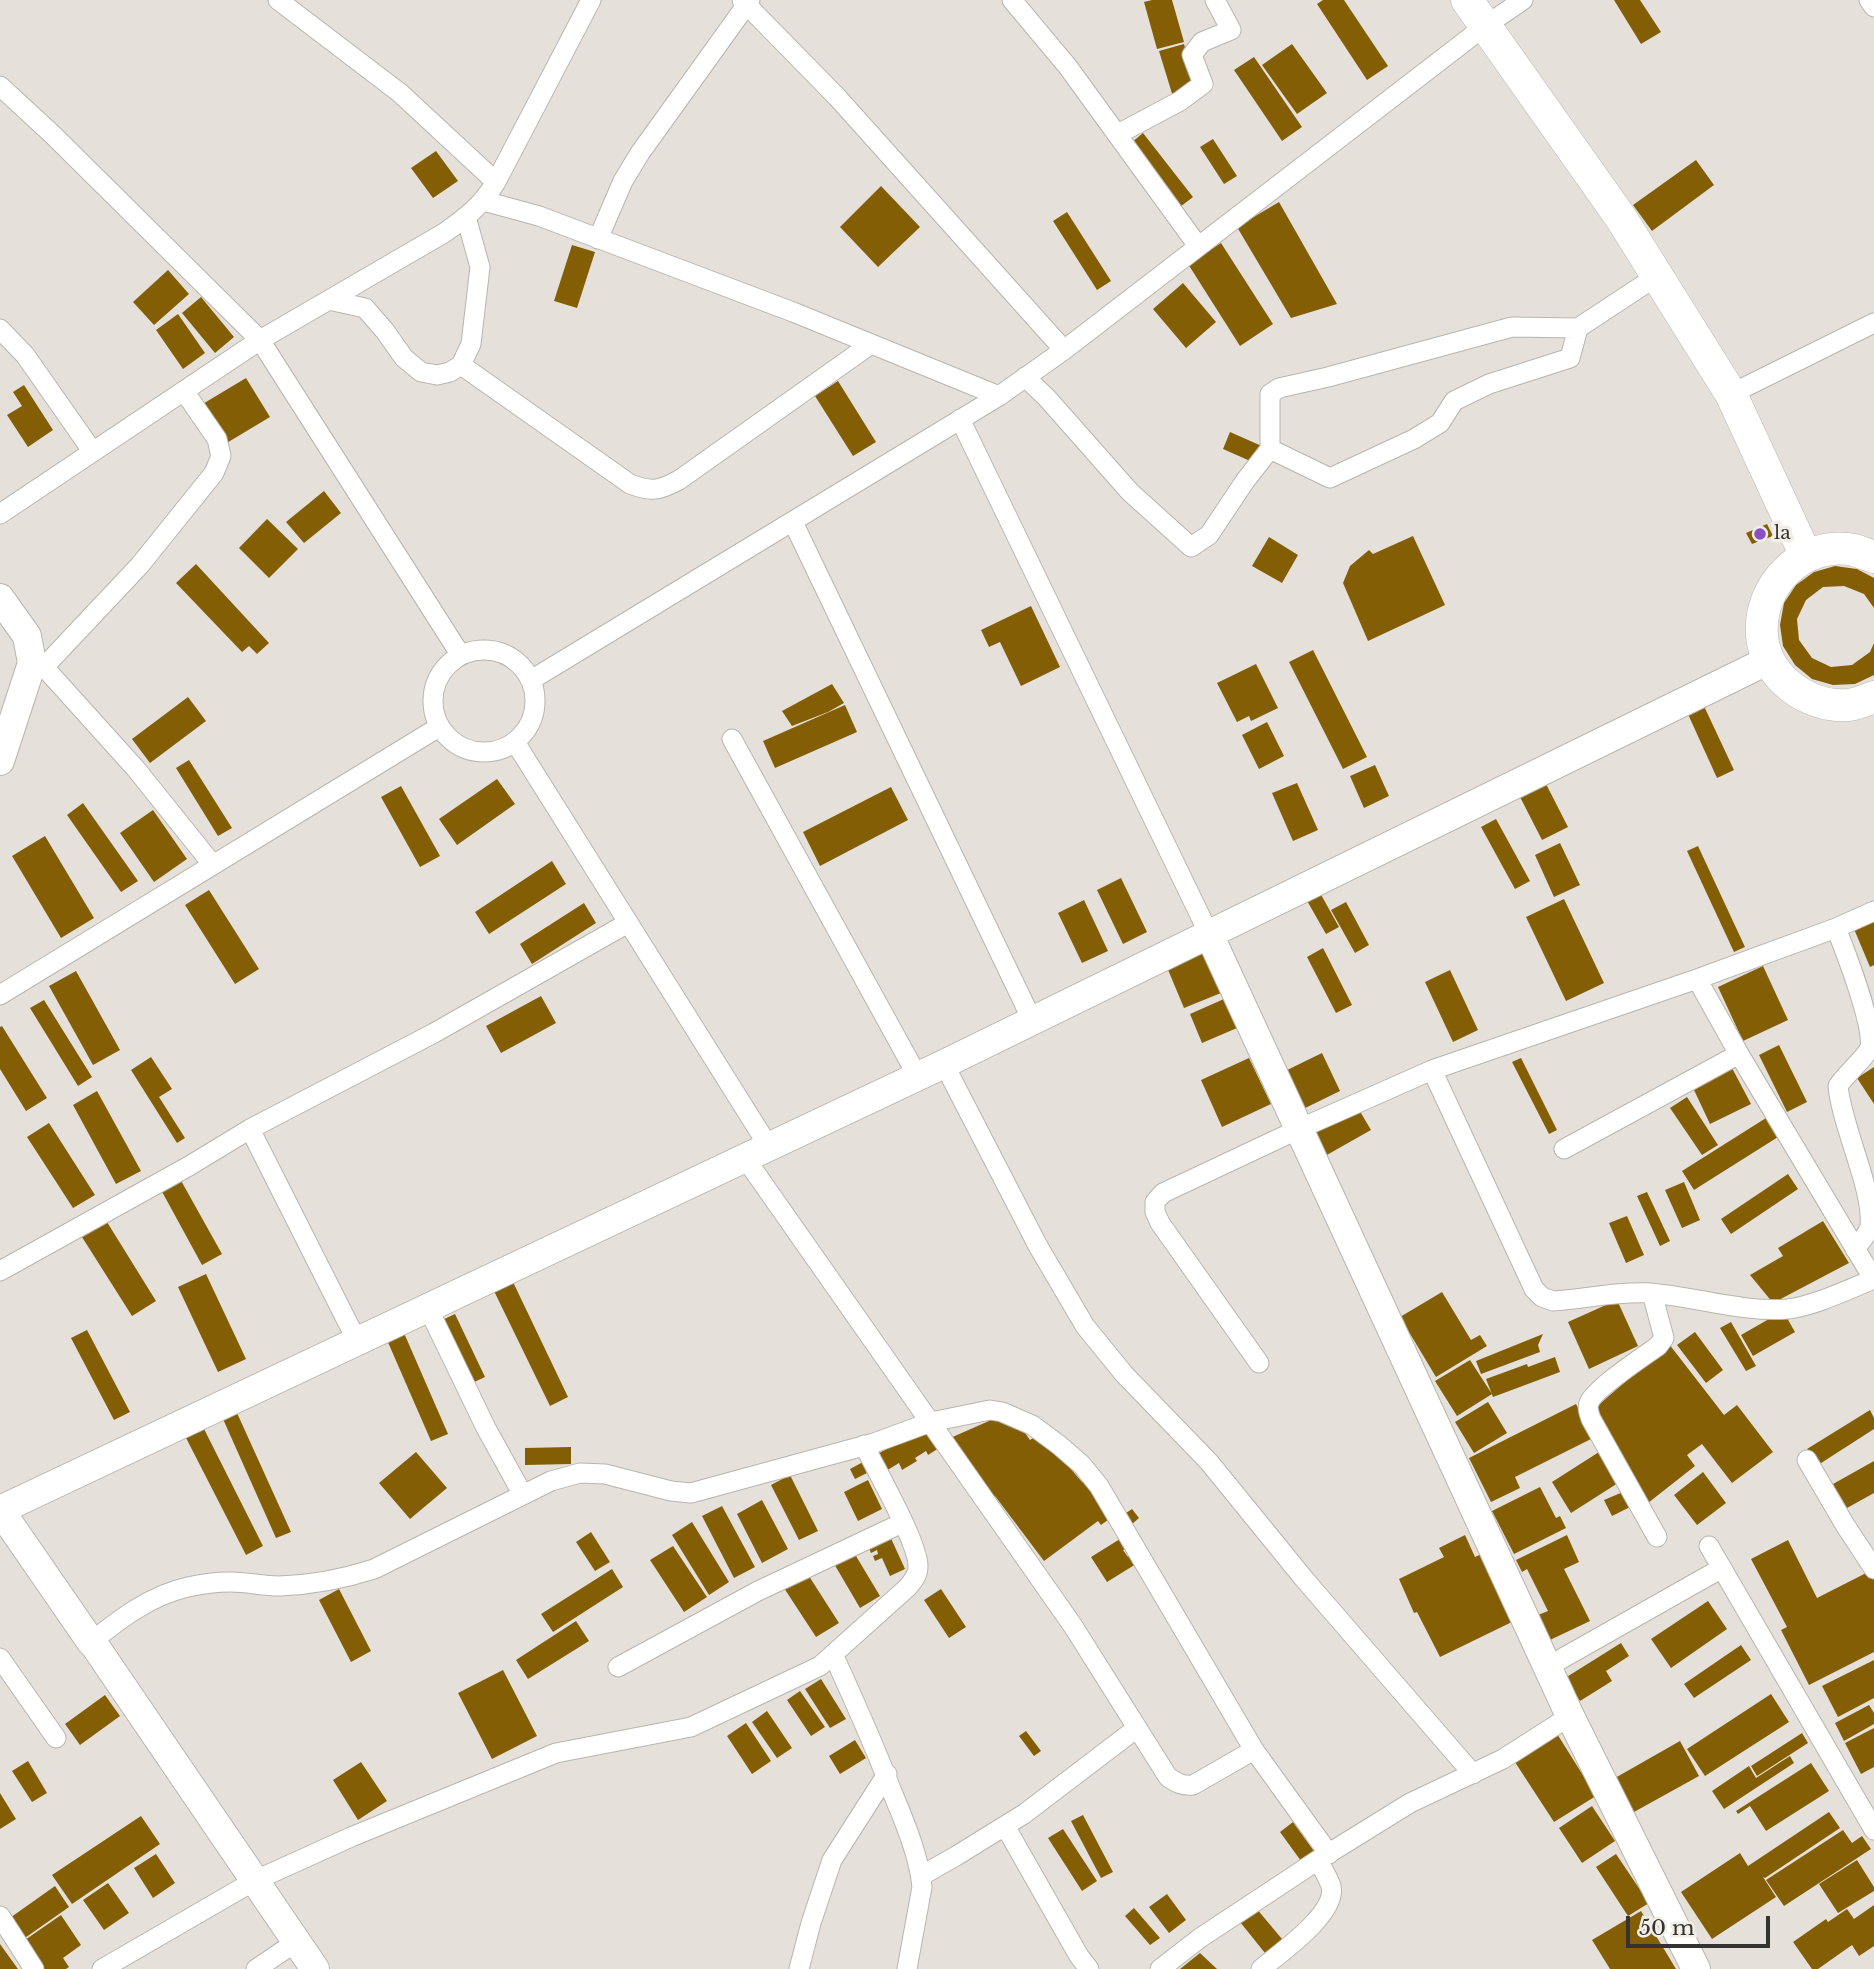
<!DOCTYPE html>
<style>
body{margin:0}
#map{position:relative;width:1874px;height:1969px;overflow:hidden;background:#e5e1da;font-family:"Libre Baskerville",serif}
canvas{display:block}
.scale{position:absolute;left:1626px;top:1916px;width:144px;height:32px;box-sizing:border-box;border:4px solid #353331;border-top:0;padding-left:9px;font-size:21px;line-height:24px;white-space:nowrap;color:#353331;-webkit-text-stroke:5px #f2eee8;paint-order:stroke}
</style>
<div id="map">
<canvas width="1874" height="1969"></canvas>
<div class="scale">50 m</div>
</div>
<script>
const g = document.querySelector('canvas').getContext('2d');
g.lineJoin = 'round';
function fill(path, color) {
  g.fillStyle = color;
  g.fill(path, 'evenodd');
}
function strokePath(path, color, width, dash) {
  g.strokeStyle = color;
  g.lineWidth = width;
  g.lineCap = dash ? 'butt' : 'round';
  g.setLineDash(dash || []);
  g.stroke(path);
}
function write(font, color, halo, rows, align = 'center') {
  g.font = font + ' "Libre Baskerville",serif';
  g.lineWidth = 7;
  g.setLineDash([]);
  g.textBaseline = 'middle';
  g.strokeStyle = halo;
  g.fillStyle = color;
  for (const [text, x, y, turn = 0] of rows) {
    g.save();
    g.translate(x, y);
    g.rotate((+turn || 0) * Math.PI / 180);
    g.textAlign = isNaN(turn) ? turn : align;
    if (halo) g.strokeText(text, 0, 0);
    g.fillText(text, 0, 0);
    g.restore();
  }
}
fill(new Path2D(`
 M1152 0H1172L1184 42 1157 49 1144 2Z
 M1323 0H1344L1388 66 1367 80 1317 4Z
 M1614 0H1640L1661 32 1641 44Z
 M1184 44 1198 94 1174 100 1159 51Z
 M1292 44 1327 93 1297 114 1262 65Z
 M1254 57 1302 127 1282 141 1234 70Z
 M1143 133 1193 197 1180 207 1131 143Z
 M1213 139 1237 176 1224 184 1200 147Z
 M436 151 458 181 433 198 411 168Z
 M1696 160 1714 185 1652 231 1633 205Z
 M881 186 920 227 878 267 840 227Z
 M1279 202 1337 304 1291 318 1237 227Z
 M1067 212 1111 281 1097 290 1053 221Z
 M1221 243 1273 324 1240 346 1188 264Z
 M572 245 595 252 577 308 554 301Z
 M168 270 189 294 154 325 133 302Z
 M1183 283 1216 322 1186 348 1153 309Z
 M201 297 234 337 215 353 182 313Z
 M178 314 205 353 183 369 156 330Z
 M246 378 270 417 225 444 201 405Z
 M838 381 876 442 853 456 815 396Z
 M24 385 53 430 28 447 7 415 22 406 13 392Z
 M1230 432 1264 447 1257 464 1223 449Z
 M324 491 341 513 304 543 286 522Z
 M267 519 298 549 269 578 239 548Z
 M1767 524 1773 536 1752 544 1746 533Z
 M1413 536 1445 605 1368 641 1343 583 1350 566 1369 550 1373 554Z
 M1269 537 1298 555 1282 583 1252 566Z
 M196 564 269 643 257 654 249 646 242 652 176 583Z
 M1835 566 1857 569 1874 578V608L1864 594 1844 586 1823 587 1806 600 1797 619 1799 640 1812 658 1831 667 1852 665 1870 652 1874 643V675L1855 684 1833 685 1812 679 1795 665 1783 646 1780 625 1784 603 1796 585 1814 572Z
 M1031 606 1060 667 1021 686 1000 642 989 647 981 630Z
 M1313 650 1367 757 1343 769 1289 662Z
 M1256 664 1278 708 1251 721 1249 716 1237 722 1217 683Z
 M832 684 844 703 828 712 792 726 782 711Z
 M188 697 206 721 150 763 132 739Z
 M1703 704 1734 770 1717 778 1687 712Z
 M845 705 857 732 775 768 763 741Z
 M1267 722 1284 756 1259 769 1242 735Z
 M189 760 232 828 218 836 176 768Z
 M1375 765 1389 796 1364 808 1350 776Z
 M497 779 515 804 457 845 439 819Z
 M1297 783 1318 830 1293 841 1272 793Z
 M1546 784 1568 827 1542 840 1520 797Z
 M401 786 440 856 420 867 381 797Z
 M891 787 908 820 820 866 803 832Z
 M83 803 138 881 121 892 67 815Z
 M153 810 187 859 154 882 120 833Z
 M1496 819 1530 881 1515 889 1481 827Z
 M45 836 94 918 61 938 12 856Z
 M1560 843 1580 885 1554 897 1535 855Z
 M1698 846 1745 947 1734 952 1687 851Z
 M552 861 566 884 489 934 475 912Z
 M1121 878 1147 932 1123 944 1097 890Z
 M209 890 259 969 235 984 185 905Z
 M1319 891 1339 927 1326 934 1306 899Z
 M1564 899 1604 983 1566 1001 1526 917Z
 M1084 900 1108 951 1082 963 1058 913Z
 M1346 902 1369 945 1355 953 1331 910Z
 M584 903 596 923 532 964 520 944Z
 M1874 920V965L1870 967 1854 929Z
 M1323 948 1352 1005 1336 1013 1307 957Z
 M1203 950 1221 993 1184 1008 1166 965Z
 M1763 966 1788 1020 1743 1041 1718 987Z
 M1450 970 1478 1030 1453 1042 1425 982Z
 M76 971 120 1050 93 1065 49 986Z
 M541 996 556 1023 501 1053 486 1026Z
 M1224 999 1237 1028 1202 1043 1190 1014Z
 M44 1000 92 1077 78 1086 30 1008Z
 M2 1026 47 1098 26 1111 0 1069V1027Z
 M1779 1045 1807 1102 1787 1112 1759 1055Z
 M1322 1053 1340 1091 1297 1112 1279 1074Z
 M151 1057 172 1089 159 1097 185 1138 177 1143 131 1070Z
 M1249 1058 1271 1104 1222 1127 1201 1080Z
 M1521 1058 1557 1130 1549 1134 1512 1062Z
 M1874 1067V1104L1857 1078Z
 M1732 1068 1751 1104 1710 1124 1694 1090Z
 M97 1091 141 1171 116 1184 73 1105Z
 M1687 1097 1718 1145 1702 1155 1670 1108Z
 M1358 1108 1371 1130 1325 1156 1312 1134Z
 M1766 1118 1778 1137 1694 1190 1682 1171Z
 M49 1123 95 1195 73 1208 27 1137Z
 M1788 1174 1798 1189 1731 1234 1721 1219Z
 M179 1177 222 1254 202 1265 160 1188Z
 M1684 1182 1700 1220 1682 1228 1665 1190Z
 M1647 1192 1670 1241 1660 1246 1637 1196Z
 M1627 1216 1644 1255 1626 1263 1609 1223Z
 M1823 1221 1849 1263 1773 1303 1750 1275 1783 1256 1778 1248Z
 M107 1222 156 1301 132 1316 82 1237Z
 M206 1274 246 1359 218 1372 178 1287Z
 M513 1282 568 1397 550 1406 494 1291Z
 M1442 1292 1471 1340 1480 1335 1487 1346 1436 1377 1400 1317Z
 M1617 1300 1638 1346 1589 1369 1568 1322Z
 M1783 1311 1795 1332 1753 1356 1741 1335Z
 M455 1314 485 1377 470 1384 440 1321Z
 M1731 1322 1756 1366 1746 1371 1720 1328Z
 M87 1330 130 1412 114 1420 71 1338Z
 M1695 1332 1723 1370 1706 1383 1677 1345Z
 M404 1333 448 1434 431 1441 387 1340Z
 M1543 1334 1538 1345 1540 1352 1481 1374 1476 1361Z
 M1669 1344 1724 1415 1737 1405 1773 1452 1732 1483 1702 1444 1687 1455 1695 1466 1648 1503 1595 1408Z
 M1555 1357 1560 1372 1493 1397 1486 1379 1527 1364 1528 1367Z
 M1470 1360 1492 1394 1457 1416 1435 1381Z
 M1488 1402 1507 1433 1474 1453 1455 1422Z
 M1576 1404 1593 1438 1515 1477 1520 1488 1491 1502 1469 1458Z
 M1870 1410 1874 1418V1429L1818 1465 1807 1449Z
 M237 1413 291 1532 276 1538 223 1419Z
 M998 1417 1021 1431 1023 1430 1030 1440 1038 1435 1052 1447 1082 1482 1084 1480 1112 1517 1101 1525 1098 1521 1044 1561 995 1496 992 1498 948 1439Z
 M201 1423 263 1546 246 1555 183 1432Z
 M926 1426 939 1448 928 1455 926 1451 915 1458 917 1461 902 1470 899 1463 886 1471 876 1455Z
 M571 1447V1464L525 1465V1448Z
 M416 1452 447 1488 410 1519 379 1483Z
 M1599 1452 1618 1483 1571 1513 1552 1482Z
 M1874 1461V1493L1847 1508 1833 1484Z
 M863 1462 867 1473 855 1479 850 1469Z
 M1703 1472 1726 1503 1697 1525 1674 1495Z
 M790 1475 818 1531 799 1540 771 1485Z
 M868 1480 882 1509 858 1521 844 1492Z
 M1540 1487 1556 1518 1560 1516 1566 1528 1514 1554 1492 1511Z
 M1623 1492 1630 1507 1612 1516 1604 1500Z
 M762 1500 788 1549 762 1563 737 1514Z
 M722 1506 755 1567 734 1578 702 1516Z
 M1132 1509 1139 1518 1131 1525 1123 1515Z
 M692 1522 729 1582 709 1595 672 1535Z
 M591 1532 610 1562 595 1571 576 1542Z
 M889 1534 905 1569 890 1576 882 1558 875 1561 873 1556 878 1554 877 1550 871 1553 867 1544Z
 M1465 1535 1475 1557 1488 1551 1516 1620 1440 1657 1417 1612 1414 1613 1399 1579 1444 1557 1439 1548Z
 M1567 1535 1579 1562 1564 1569 1590 1621 1550 1640 1538 1615 1548 1611 1527 1569 1522 1572 1516 1560Z
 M1120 1539 1126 1549 1123 1550 1128 1557 1131 1555 1136 1564 1107 1582 1091 1557Z
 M1788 1540 1817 1598 1874 1569V1652L1809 1685 1781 1630 1787 1627 1751 1559Z
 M673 1546 707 1597 684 1612 650 1560Z
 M853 1551 880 1596 860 1608 833 1562Z
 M612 1569 623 1587 553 1632 541 1614Z
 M807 1573 839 1623 816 1637 784 1588Z
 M339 1589 371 1651 351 1662 319 1600Z
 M941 1589 966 1627 949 1638 924 1600Z
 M1708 1601 1727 1629 1671 1668 1651 1639Z
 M576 1621 589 1641 528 1679 516 1660Z
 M1621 1643 1629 1656 1606 1671 1612 1681 1580 1701 1565 1678Z
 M1741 1645 1751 1660 1694 1698 1684 1684Z
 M1874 1660V1698L1838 1717 1822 1686Z
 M503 1670 537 1736 492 1759 458 1693Z
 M821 1679 846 1719 830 1728 805 1689Z
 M800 1691 825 1727 811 1736 787 1700Z
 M1771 1694 1789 1722 1705 1776 1687 1749Z
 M105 1695 120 1716 80 1745 65 1724Z
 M1869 1705 1874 1713V1724L1844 1741 1835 1723Z
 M767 1711 792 1748 777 1758 752 1722Z
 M746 1723 771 1761 752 1774 727 1736Z
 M1874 1728V1767L1861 1774 1845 1743Z
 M1554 1729 1596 1796 1554 1822 1511 1756Z
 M1026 1731 1041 1751 1034 1756 1019 1736Z
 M1802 1733 1808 1743 1757 1776 1751 1766Z
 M855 1740 866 1758 840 1774 829 1756Z
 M1680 1741 1699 1776 1634 1812 1615 1778Z
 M1790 1756 1794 1763 1724 1809 1712 1791 1749 1766 1756 1778Z
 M28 1761 47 1793 32 1802 12 1771Z
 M361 1762 387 1801 358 1820 333 1780Z
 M1811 1763 1829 1791 1766 1831 1750 1806 1738 1814 1736 1811Z
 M0 1793 16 1819 0 1829Z
 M1592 1806 1615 1841 1582 1863 1559 1828Z
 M1829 1812 1840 1828 1765 1878 1763 1877 1776 1897 1712 1939 1681 1892 1740 1853 1748 1866Z
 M1083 1815 1113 1872 1101 1878 1071 1821Z
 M141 1816 160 1844 72 1904 52 1875Z
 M1293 1822 1314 1851 1301 1861 1280 1832Z
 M1063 1829 1097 1881 1082 1891 1048 1838Z
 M1843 1830 1852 1843 1862 1836 1871 1849 1784 1906 1766 1880Z
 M156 1854 175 1883 153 1898 134 1868Z
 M1616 1854 1649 1903 1628 1916 1596 1867Z
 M1857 1860 1874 1887V1891L1838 1913 1819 1884Z
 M108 1883 129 1913 104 1930 83 1900Z
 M55 1886 69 1907 22 1940 7 1920Z
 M1167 1894 1186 1920 1169 1933 1149 1907Z
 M1874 1905V1946L1859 1956 1852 1945 1818 1969H1812L1793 1942 1826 1919 1828 1922 1847 1909 1854 1919Z
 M1134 1908 1160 1938 1150 1945 1125 1916Z
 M1256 1908 1282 1939 1265 1953 1240 1922Z
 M1641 1911 1676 1969H1610L1592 1940Z
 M61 1915 81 1945 63 1958 69 1967 66 1969H41L22 1942Z
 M0 1944 18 1969H0Z
 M1200 1953 1217 1969H1180Z`), '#845e04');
const street = new Path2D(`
 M278 0 400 93 496 182
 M742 0 837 97 1064 350
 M1012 0 1068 67 1198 246
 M1869 0 1874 7
 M0 86 53 135 260 340 460 654
 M1118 134 1180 101 1203 84 1192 55 1202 42 1231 30 1215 0
 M484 201 539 216 793 312 999 396
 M598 239 623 181 640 153 750 0
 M329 300 365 308 385 331 404 358 421 372 437 375 450 372 461 365 471 344 480 267 466 217
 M0 329 25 355 93 452
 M461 365 630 484C651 492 659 491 679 480L871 344
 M1025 377 1047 398 1130 492 1191 547 1209 535 1245 481 1270 449V394L1279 388 1328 377 1512 327 1578 328 1657 276
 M1731 394 1874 323
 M960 419 1209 934
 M1270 449 1330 478 1414 439 1440 423 1454 401 1489 384 1570 358 1578 328
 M0 514 260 340 444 233C467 217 481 206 496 182L591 0
 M793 522 1032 1020
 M433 701a51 51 0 1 1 102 0a51 51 0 1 1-102 0Z
 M33 664 44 667 136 769 213 865
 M44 667 140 565 214 473 221 456 217 439 184 391
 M531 680 999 396 1064 350 1485 26 1523 0
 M732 739 918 1077
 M515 742 769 1147
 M1836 928C1846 953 1874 1026 1870 1048 1864 1059 1846 1074 1838 1086 1842 1128 1874 1190 1870 1227 1867 1235 1860 1242 1855 1249
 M1697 979 1739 1054 1874 1280
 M0 995 439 727
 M944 1064 1038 1246 1085 1326 1124 1374 1209 1462 1305 1580 1473 1774
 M1432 1070 1534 1289 1542 1297 1553 1301C1585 1299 1617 1291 1649 1293 1693 1296 1744 1313 1788 1309 1814 1306 1849 1289 1874 1279
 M250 1129 357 1341
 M1564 1149 1739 1054
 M745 1158 1073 1626 1168 1777C1177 1783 1182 1786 1193 1785L1254 1750
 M0 1271 189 1166 250 1129 434 1033 628 923
 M1652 1293 1664 1338 1658 1346C1644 1356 1594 1389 1589 1403 1587 1409 1589 1413 1591 1419L1657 1537
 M428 1308 486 1428 523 1495
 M1259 1363 1160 1223 1155 1212V1202L1163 1193 1299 1129 1432 1070 1697 979 1836 928 1874 911
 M1807 1460 1845 1525 1874 1569
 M1709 1546 1874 1830
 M91 1642C120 1619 151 1595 188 1587 201 1584 217 1582 231 1582 247 1582 263 1586 279 1586 312 1585 343 1579 374 1569L551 1481 580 1473 605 1474 671 1491 691 1493 874 1443 931 1422 990 1410 1002 1412 1032 1425 1059 1445 1082 1465 1099 1486 1254 1750 1329 1854
 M833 1654C854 1700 875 1747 893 1794 905 1823 919 1856 922 1887L907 1969
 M0 1658 56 1738
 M618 1667 758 1591 902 1523
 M1547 1667 1722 1568
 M1005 1826 1079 1956 1089 1969
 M921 1876 956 1856 1024 1814 1137 1728
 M0 1916 34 1969
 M102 1969 254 1881 351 1837 556 1753 691 1727 820 1666 908 1587C913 1581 918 1575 918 1567 919 1544 876 1470 864 1445
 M256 1969 296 1942
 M799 1969 811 1923 832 1860 887 1774
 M1160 1969 1200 1938 1318 1860 1410 1803 1503 1759 1570 1716
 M1261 1969C1280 1953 1338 1913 1331 1886 1328 1877 1322 1868 1318 1860`);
const secondary = new Path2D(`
 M0 598 27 636 32 663 0 761
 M1209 934 1570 1716 1696 1969
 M0 1510 944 1064 1769 660
 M0 1510 91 1642 95 1646 315 1969`);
const primary = new Path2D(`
 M1467 0 1621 218 1731 394 1806 556
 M1874 557C1867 555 1861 552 1854 550 1803 540 1758 585 1762 635 1765 677 1808 708 1848 705 1857 704 1866 700 1874 697`);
strokePath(street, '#b8b5ae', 21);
strokePath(secondary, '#b8b5ae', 30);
strokePath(primary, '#b8b5ae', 33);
strokePath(street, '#fff', 19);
strokePath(secondary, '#fff', 28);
strokePath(primary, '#fff', 32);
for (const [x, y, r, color] of [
 [1760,534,7,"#8a4fc6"]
]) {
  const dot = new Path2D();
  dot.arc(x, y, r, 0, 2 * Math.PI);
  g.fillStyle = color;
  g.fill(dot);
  strokePath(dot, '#f2eee8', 2.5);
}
write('19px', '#353331', '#f2eee8', [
 ["la",1774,534]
], 'left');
</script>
